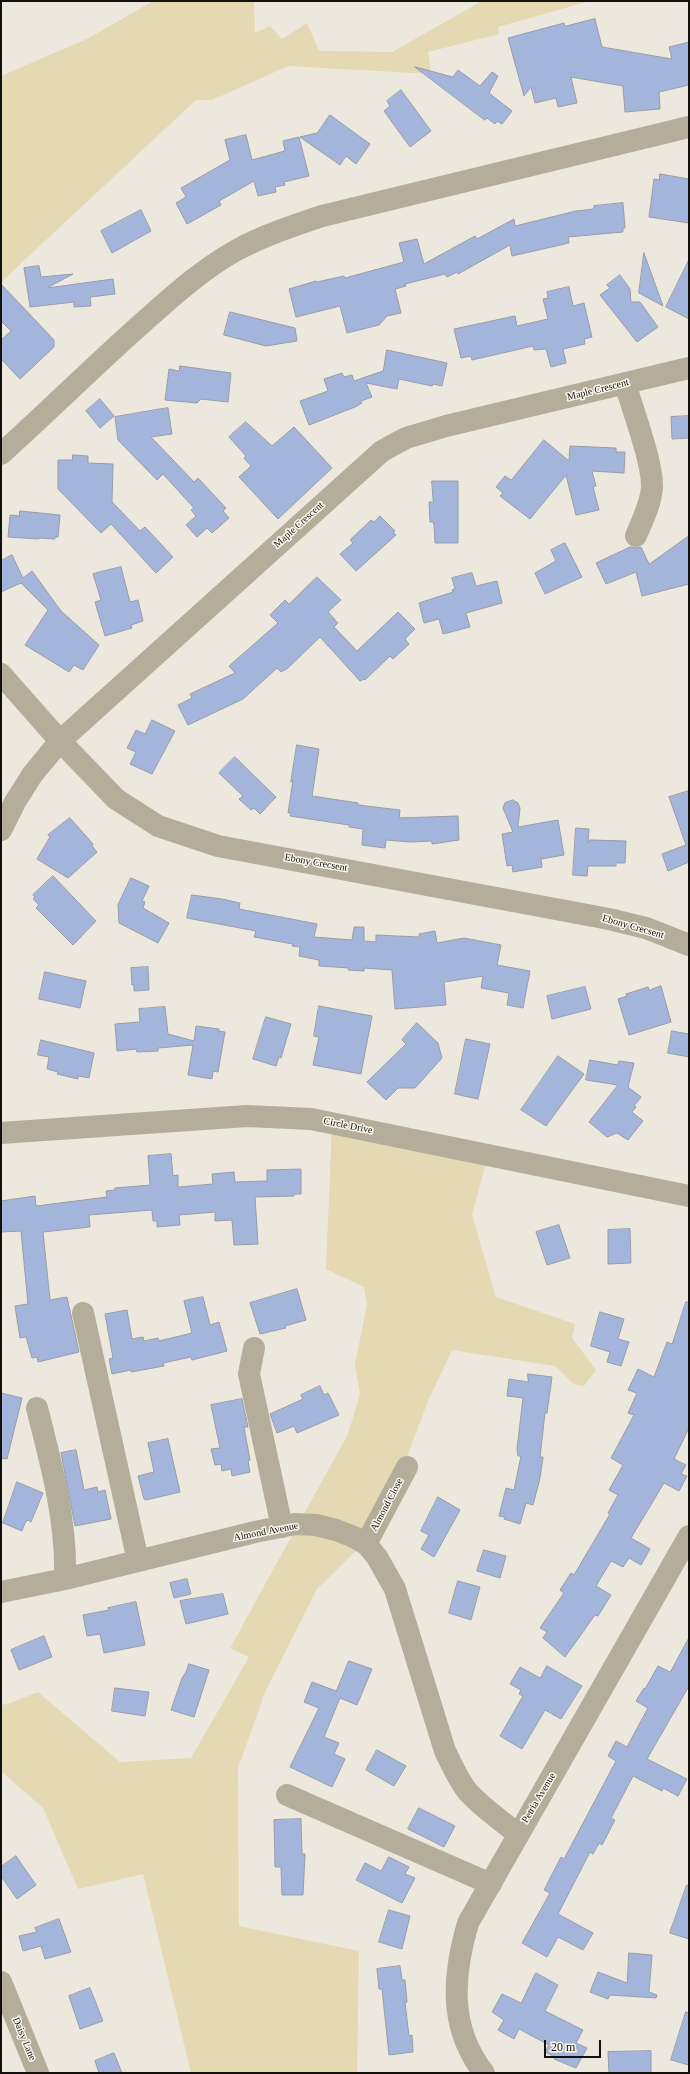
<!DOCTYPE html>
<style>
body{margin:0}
#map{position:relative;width:690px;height:2074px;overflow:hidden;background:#ece8dd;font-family:"Times New Roman",serif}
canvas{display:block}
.frame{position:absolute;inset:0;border:2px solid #12110e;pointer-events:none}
.scale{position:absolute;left:544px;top:2040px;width:57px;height:18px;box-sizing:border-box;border:2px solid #12110e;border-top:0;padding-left:5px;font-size:12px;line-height:14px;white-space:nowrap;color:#12110e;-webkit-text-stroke:3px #f9f6ea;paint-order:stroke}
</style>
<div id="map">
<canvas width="690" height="2074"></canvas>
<div class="frame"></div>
<div class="scale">20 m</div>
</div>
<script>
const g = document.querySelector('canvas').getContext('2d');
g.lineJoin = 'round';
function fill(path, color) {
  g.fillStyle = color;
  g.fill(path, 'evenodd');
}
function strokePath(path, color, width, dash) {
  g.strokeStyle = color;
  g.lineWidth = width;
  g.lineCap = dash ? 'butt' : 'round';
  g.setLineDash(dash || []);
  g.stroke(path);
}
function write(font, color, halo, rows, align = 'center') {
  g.font = font + ' "Times New Roman",serif';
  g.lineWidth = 3;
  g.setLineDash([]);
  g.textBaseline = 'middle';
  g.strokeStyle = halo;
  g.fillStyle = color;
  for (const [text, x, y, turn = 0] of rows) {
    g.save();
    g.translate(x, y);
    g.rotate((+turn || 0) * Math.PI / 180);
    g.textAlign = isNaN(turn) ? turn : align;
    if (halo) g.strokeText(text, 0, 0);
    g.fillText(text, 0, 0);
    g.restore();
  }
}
fill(new Path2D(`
 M153 1H254L255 33 270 26 282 39 307 23 319 51 392 52 482 1H590L498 27 499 34 428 52 431 74 288 66 212 100H196L1 282V76L89 38Z
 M332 1124 488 1155 472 1215 496 1297 575 1324 572 1338 596 1370 584 1386 573 1384 555 1366 452 1350 428 1401 403 1467 362 1545 317 1589 266 1690 238 1768 239 1926 359 1951 357 2073H191L143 1874 78 1889 43 1808 1 1771V1702L5 1705 38 1692 120 1762 191 1758 249 1657 230 1648 348 1434 360 1394 355 1365 367 1304 364 1287 326 1269Z`), '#e4d9b3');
const building = new Path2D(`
 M595 19 602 47 672 59 669 47 689 42V85L659 92 660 109 625 112 623 86 571 77 577 103 558 107 556 98 535 103 531 87 524 96 508 38 564 23 565 26Z
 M415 67 453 77 458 70 480 86 492 72 498 76 489 93 512 111 502 124 497 121 495 124 487 118 485 120Z
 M401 90 431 131 410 147 384 111 390 106 387 101Z
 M330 115 370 144 356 164 346 156 340 165 300 137 317 133Z
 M246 135 252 160 285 151 283 141 299 137 309 176 284 182 285 185 275 187 276 192 258 196 254 181 219 201 221 205 187 224 176 203 186 197 181 188 230 160 225 140Z
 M660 174 689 179V223L649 217 654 179 659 180Z
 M623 203 625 228H623V232L568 237 569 243 512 256 510 245 458 274 457 272 447 277 445 274 405 284 406 286 395 289 401 313 387 316 379 325 347 333 340 306 296 317 289 289 316 281 317 282 344 276 345 278 404 262 399 243 417 239 424 264 475 236 477 239 514 219 515 226 576 211 594 209V206Z
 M141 210 151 231 112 253 101 231Z
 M644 253 663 306 639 293Z
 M689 260V319L666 307Z
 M39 266 41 277 73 274 47 288 113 279 115 294 90 297 91 306 74 307V302L30 307 24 268Z
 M620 275 630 289 631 302H640L658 327 637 342 600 295 610 288 607 285Z
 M1 284 54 340V347L20 379 1 359V340L11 331 1 321Z
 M569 287 573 306 584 303 592 337 584 339 585 344 563 349 566 363 551 367 546 349 534 350 533 346 472 360 471 356 461 358 454 329 515 316 517 326 548 319 543 299 548 298 547 292Z
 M230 312 295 328 297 341 266 346 224 335Z
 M387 350 447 363 442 386 433 384 432 386 399 379 397 389 366 383 372 397 361 401 362 403 355 407 309 425 300 401 328 391 324 379 342 373 344 377 352 375 354 381 383 371Z
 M180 366 231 373 228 402 201 399 197 403 165 400 169 369 179 371Z
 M100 399 114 416 100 428 86 411Z
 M168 408 172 434 151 437 194 482 198 478 226 508 223 511 229 518 212 533 207 528 197 537 186 525 196 516 191 510 194 508 163 474 157 480 118 440 115 417Z
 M689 416V438L672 439 671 417Z
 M246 422 272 446 294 427 332 468 278 519 239 477 251 466 244 458 246 456 229 437Z
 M544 440 569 461 570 446 616 448V452H625L624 473 592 471 596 486 593 487 599 510 576 515 566 475 530 519 500 496 503 493 496 487 505 476 511 480Z
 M73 455 88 456V463L113 464 112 502 140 531 145 527 173 557 156 573 111 524 101 533 58 489V460H72Z
 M432 481H458V543H435L434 525 433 522H430L429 502H433Z
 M20 511 60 515 58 537H55V539L39 538V539L8 537 10 515 19 516Z
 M380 516 395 531 393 532 396 535 356 571 340 554 353 543 350 540 371 520 374 522Z
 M689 536V584L642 596 636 572 606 584 596 563 630 547 637 548 641 547 649 564Z
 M565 543 582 577 545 594 535 573 556 561 551 550Z
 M12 555 23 578 32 571 61 611 99 645 83 670 74 665 69 672 25 645 48 610 21 583 1 592V561Z
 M121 567 130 602 138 600 143 621 131 625 132 628 105 636 95 602 101 600 93 574Z
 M472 573 476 586 497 581 502 603 466 613 470 627 443 634 439 619 424 623 419 603 453 592 452 590 455 589 452 578Z
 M317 577 341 600 328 612 338 623 334 627 357 651 398 612 415 629 405 639 409 644 393 659 390 656 365 680 364 679 360 681 320 637 288 668 281 672 277 668 243 699 188 725 178 705 192 698 190 694 235 673 229 666 278 623 270 615 285 600 289 604Z
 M152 720 175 731 152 774 130 764 136 752 127 748 136 730 145 734Z
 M297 745 319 749 312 796 358 803V805L400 810 399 818 458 816 459 840 432 844V841L410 842 386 840 385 848 362 845 363 829 349 827V825L290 816 291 813H288L293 780 291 782Z
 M235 757 276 797 260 814 254 808 251 810 239 799 243 796 219 773Z
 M689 791V862L668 871 662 854 686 845 669 797Z
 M513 800 518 803 520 808 518 827 558 820 564 855 541 859 542 867 513 872 512 865 507 866 502 834 513 832 503 808 505 803Z
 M70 818 93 844 92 846 97 852 68 878 37 859 50 837 48 835Z
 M576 828 589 829 588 843 590 840 626 841 625 863H616V866H588L587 876 573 875Z
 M53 876 96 921 73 945 36 908 39 905 33 899 35 897 33 895Z
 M131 878 149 886 142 901 145 902 143 908 169 923 158 943 119 923 118 905Z
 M192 895 222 899 240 903 239 909 317 924 314 937 352 940 354 927H364V941L376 942V935L419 937V934L435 931 437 943 464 938 501 945 497 965 530 971 523 1008 507 1005 509 993 481 988 483 976 444 982 446 1005 395 1009 392 970 364 968V971L348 970 349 968 319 966V960L299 956 300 947 292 946 293 944 254 937 256 931 187 918Z
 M148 967 149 990 134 991V985H132L131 968Z
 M45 972 86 981 80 1008 39 999Z
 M661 986 671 1022 629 1035 618 999 627 996 626 994 648 987 649 990Z
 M585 987 591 1009 552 1019 547 996Z
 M319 1006 372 1016 361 1074 313 1065 319 1037 314 1036Z
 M165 1007 168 1034 194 1041 196 1026 219 1029V1031L225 1032 218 1072 213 1071 212 1079 188 1075 193 1045 158 1048V1051L137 1052 136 1049 117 1051 115 1024 140 1022 139 1009Z
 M266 1017 291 1024 281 1058 279 1057 276 1066 253 1059Z
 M417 1023 438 1043 442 1058 415 1088H398L386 1100 367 1082 406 1044 402 1040Z
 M672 1031 689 1034V1057L668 1053Z
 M466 1039 490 1044 478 1099 455 1094Z
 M41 1040 94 1053 89 1078 78 1076V1079L57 1074 58 1072 47 1069 49 1057 38 1055Z
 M558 1056 584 1074 546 1126 521 1110Z
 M590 1060 618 1065 619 1061 634 1063 628 1087 641 1097 634 1106 636 1107 632 1112 643 1121 628 1140 617 1133 607 1137 589 1122 618 1085 586 1080Z
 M171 1154 173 1176 178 1175V1187L213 1184 212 1174 234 1172 235 1182 267 1181V1170L301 1169V1194H294V1196L255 1197 258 1244 234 1245 232 1220 215 1221V1212L179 1215 180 1225 157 1227V1221H153L152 1210 89 1215 90 1227 43 1232 50 1300 67 1297 79 1352 38 1362 37 1357 32 1358 26 1337 20 1338 15 1306 28 1304 21 1231 1 1232V1201L35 1196 36 1206 107 1197 106 1191 115 1190V1188L150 1185 148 1156Z
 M559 1225 570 1258 547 1265 536 1232Z
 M630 1229 631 1263 608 1264V1230Z
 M297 1289 306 1320 285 1326 286 1328 260 1334 250 1303Z
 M203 1297 210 1325 219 1322 227 1351 192 1360 191 1357 163 1363 164 1366 131 1372V1370L112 1374 109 1359 113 1358 105 1314 127 1310 132 1339 143 1337 144 1341 158 1338 159 1341 192 1333 184 1301Z
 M686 1302H689V1428L674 1459 686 1465 681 1474 687 1476 679 1491 664 1483 631 1538 650 1549 641 1565 629 1558 623 1567 611 1561 596 1586 611 1595 598 1616 595 1615 565 1657 543 1638 547 1632 540 1628 564 1593 560 1590 571 1573 574 1575 610 1514 608 1513 618 1495 609 1490 623 1465 611 1458 634 1415 628 1413 637 1393 628 1390 638 1369 654 1377 667 1342 672 1344Z
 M600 1312 624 1319 618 1339 629 1342 621 1366 607 1362 610 1352 591 1346Z
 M528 1374 552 1377 547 1413H545L540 1457H543L540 1478 533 1505 526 1503 520 1524 504 1519 505 1517 499 1516 506 1488 514 1490 521 1456H518L517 1449 523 1398 507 1396 509 1379 528 1382Z
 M320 1386 324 1395 328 1393 339 1415 297 1433 294 1426 277 1433 270 1414 303 1399 301 1395Z
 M1 1393 22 1398 7 1459 1 1458Z
 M242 1399 248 1427H244L250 1460 248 1461 250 1472 232 1476 231 1469 222 1471 221 1464 215 1465 211 1449 220 1448 211 1405Z
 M168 1439 180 1492 146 1500 144 1499 138 1476 154 1472 148 1443Z
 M76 1450 84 1490 97 1487 98 1492 105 1490 111 1519 75 1526 61 1453Z
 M17 1482 43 1493 31 1522 28 1520 25 1523 22 1531 3 1523Z
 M438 1497 460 1510 434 1557 421 1549 429 1535 421 1531Z
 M484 1550 506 1556 500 1578 477 1571Z
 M187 1579 191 1594 174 1598 170 1583Z
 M458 1581 480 1587 471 1620 449 1613Z
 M223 1594 228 1614 186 1624 180 1601Z
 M136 1602 145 1645 104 1653 100 1634 87 1636 83 1615 109 1610 108 1608Z
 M44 1636 52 1657 19 1670 11 1650Z
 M689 1638V1686L647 1759 687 1779 678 1796 663 1788 662 1791 633 1776 611 1818 615 1820 602 1845 599 1843 593 1854 590 1852 558 1914 593 1933 583 1950 558 1937 547 1957 522 1943 550 1893 544 1890 561 1857 564 1859 616 1761 608 1756 616 1741 627 1747 648 1708 636 1701 644 1688 645 1689 658 1666 670 1672Z
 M349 1661 372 1669 357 1705 340 1698 324 1737 339 1743 334 1754 345 1759 332 1787 290 1767 319 1708 304 1702 312 1682 336 1691Z
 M189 1664 209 1670 194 1717 171 1710 182 1678 186 1672Z
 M547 1666 582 1686 561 1719 545 1710 522 1749 500 1736 523 1696 519 1694 521 1690 510 1684 520 1667 540 1678Z
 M115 1688 149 1692 145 1716 112 1711Z
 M377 1750 406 1766 394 1786 366 1770Z
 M419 1808 455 1826 444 1847 408 1829Z
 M301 1819 302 1854H305L303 1895H282L281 1867H275L274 1820Z
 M16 1856 36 1885 17 1899 1 1876V1867Z
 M389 1857 409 1867 405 1874 415 1878 402 1903 356 1880 365 1863 381 1871Z
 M687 1885 689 1886V1939L670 1933Z
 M389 1910 410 1916 402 1949 379 1942Z
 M59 1919 71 1952 45 1959 41 1946 23 1951 19 1936 37 1932 35 1928Z
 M629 1953 652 1955 649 1992 657 1995 656 1998 610 1995 608 1999 590 1992 598 1972 627 1983Z
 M400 1966 402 1980H405L407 2002H405L409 2036 412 2035 413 2052 389 2055 382 1989H379L377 1969Z
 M536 1973 558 1985 545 2011 583 2030 576 2043 587 2048 576 2068 554 2059 555 2057 545 2052 549 2045 519 2029 514 2039 498 2030 504 2020 492 2012 502 1994 521 2003Z
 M90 1988 103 2021 80 2029 69 1996Z
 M686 2012 689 2013V2065L671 2060Z
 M651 2051V2073H609L608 2052Z
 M114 2053 122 2073H99L95 2061Z`);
fill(building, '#a4b5dc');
strokePath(building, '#989ca6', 1);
strokePath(new Path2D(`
 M625 383C632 408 653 463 652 487 651 504 642 521 636 536
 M1 454C51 409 98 362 148 318 175 294 203 269 235 251 262 236 292 226 322 216L689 127
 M1 674 60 741 116 799 158 826 218 846 609 919 646 928 689 945
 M1 830 15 802 32 775 60 741 382 451 406 438 446 426 689 368
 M1 1133 247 1116 311 1119 689 1196
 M83 1313 138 1561
 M254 1348 249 1374 282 1527
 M37 1408C51 1463 67 1522 65 1579
 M366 1544 407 1467
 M1 1592 65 1579 255 1532 295 1524 316 1525 336 1530 354 1537 366 1544 377 1557 395 1589 445 1751C452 1765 458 1780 468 1792 483 1808 501 1821 518 1834
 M287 1795 491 1884
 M1 1982 38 2073
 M484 2073C448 2027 453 1975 468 1923L689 1536`), '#b3ad9a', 22);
write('10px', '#12110e', '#f9f6ea', [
 ["Maple Crescent",598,390,-14],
 ["Maple Crescent",299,525,-42],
 ["Ebony Crecsent",316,863,10],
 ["Ebony Crecsent",633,927,16],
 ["Circle Drive",348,1126,11],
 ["Almond Close",387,1505,-62],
 ["Almond Avenue",266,1532,-11],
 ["Petria Avenue",539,1798,-59],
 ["Daisy Lane",24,2039,67]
]);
</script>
